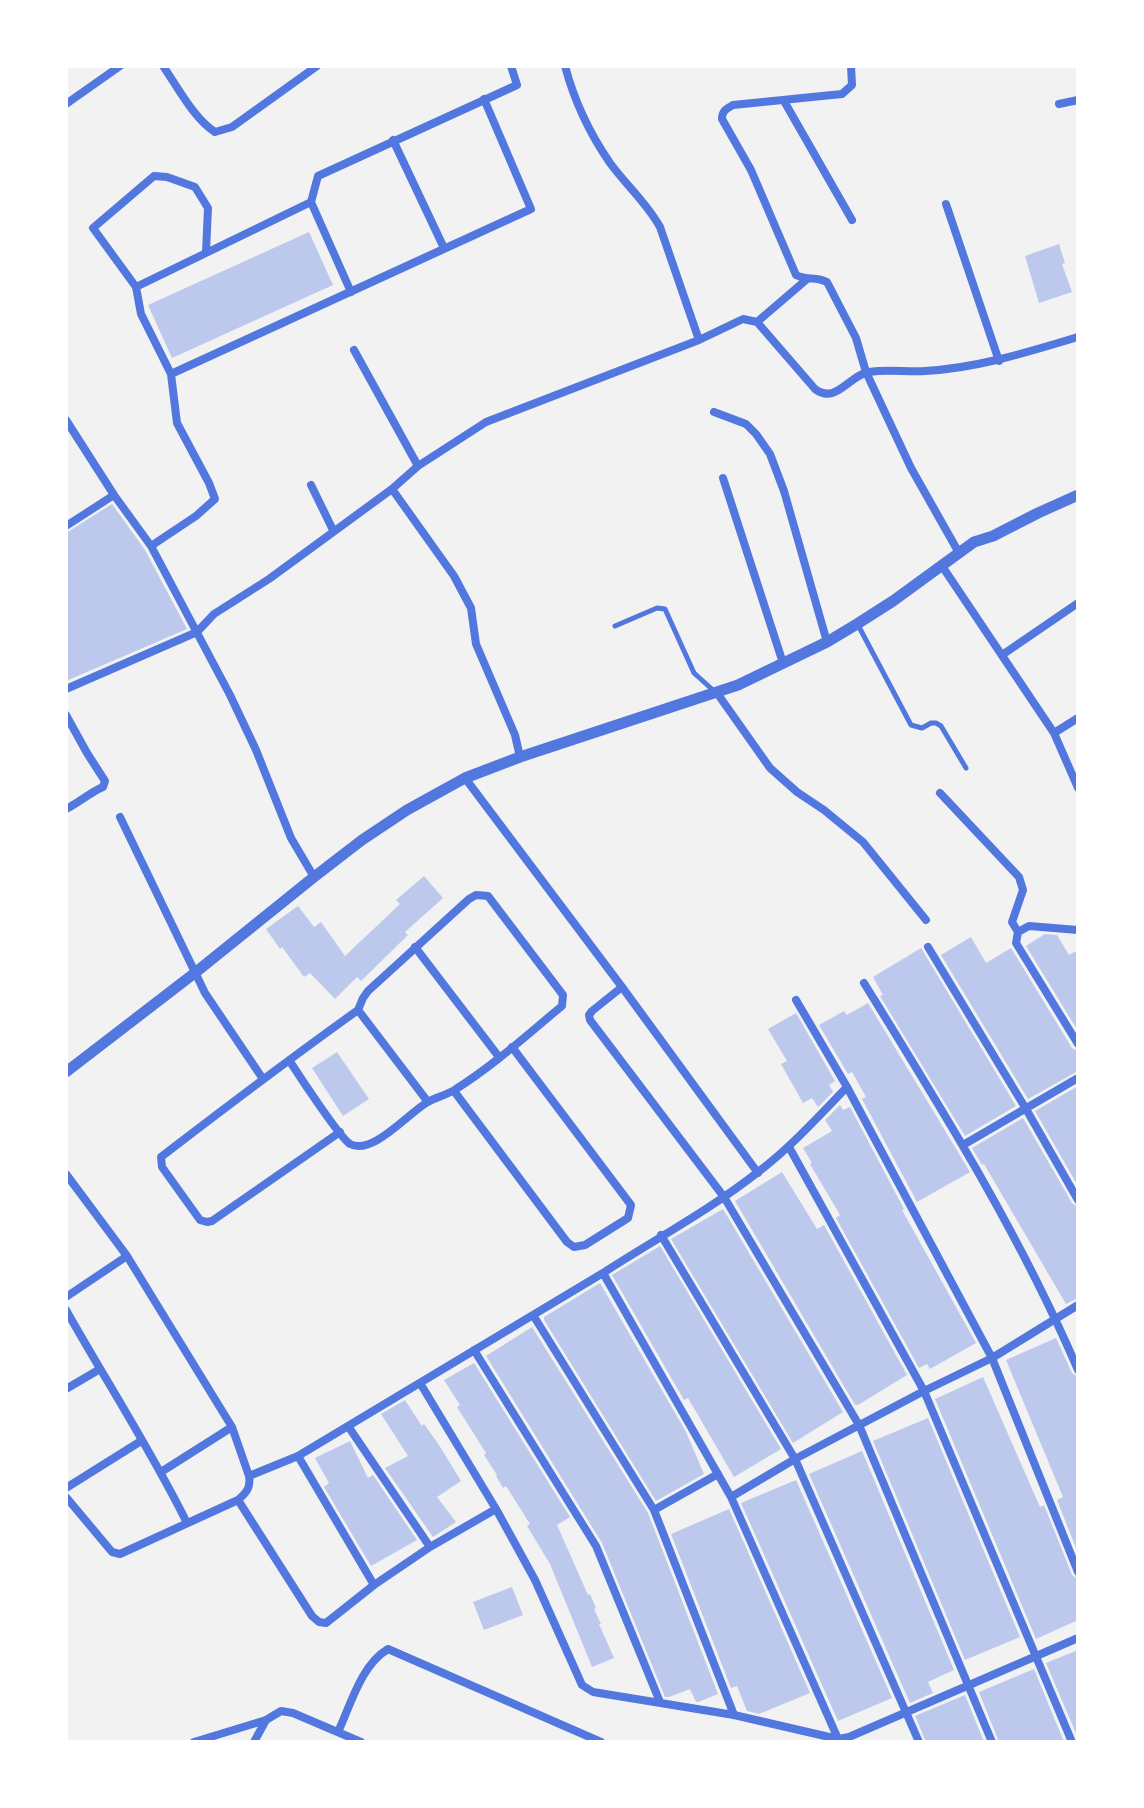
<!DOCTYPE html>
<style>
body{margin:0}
#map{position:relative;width:1144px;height:1808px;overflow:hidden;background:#f2f2f2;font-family:Raleway,sans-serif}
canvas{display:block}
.frame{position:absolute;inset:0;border:68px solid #fff;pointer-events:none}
</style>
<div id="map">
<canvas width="1144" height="1808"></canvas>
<div class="frame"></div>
</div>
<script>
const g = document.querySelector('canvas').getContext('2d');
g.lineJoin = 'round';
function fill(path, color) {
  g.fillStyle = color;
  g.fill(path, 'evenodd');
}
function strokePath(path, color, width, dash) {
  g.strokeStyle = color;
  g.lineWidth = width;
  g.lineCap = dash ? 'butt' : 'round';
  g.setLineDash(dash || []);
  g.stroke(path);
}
fill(new Path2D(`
 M309 232 333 285 172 358 148 305Z
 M1059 244 1065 263 1062 264 1072 292 1039 303 1025 256Z
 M112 504 145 550 187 629 66 681V533Z
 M424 876 443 898 405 932 408 935 361 981 357 977 335 999 310 973 304 977 282 947 280 949 266 929 298 906 314 927 321 922 345 956 400 904 396 900Z
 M1045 934 1057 935 1069 955 1078 950V1031L1026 946Z
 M971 937 986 963 1011 948 1072 1048 1078 1051V1071L1028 1099 941 955Z
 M921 948 1016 1106 965 1136 880 996 883 995 873 977Z
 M868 1003 970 1172 917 1202 862 1099 866 1097 852 1072 848 1074 819 1025 844 1011 847 1015Z
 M796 1013 835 1081 829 1085 833 1092 818 1107 812 1098 803 1103 781 1064 787 1061 768 1029Z
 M337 1052 369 1099 343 1116 312 1068Z
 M1078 1086V1186L1035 1111Z
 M840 1105 843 1110 850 1107 904 1209 902 1210 976 1343 930 1369 927 1364 919 1368 836 1218 840 1215 810 1164 812 1163 803 1148 832 1131 825 1120Z
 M1023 1118 1072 1203 1078 1207V1298L1066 1304 984 1164 982 1165 972 1148Z
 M782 1172 817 1229 824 1225 907 1375 858 1405H855L735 1201Z
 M723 1209 843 1412 793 1443 671 1239Z
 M660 1246 781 1449 734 1477 688 1398 684 1400 612 1275Z
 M600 1283 686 1432 704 1474 656 1501 544 1320V1317Z
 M532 1327 648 1513 718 1694 698 1702H696L690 1689 669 1697H665L602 1543 486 1356Z
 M1056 1338 1072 1373 1078 1377V1553L1057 1500 1063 1497 1006 1360Z
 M474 1363 570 1517 557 1525 588 1595 590 1594 596 1608 594 1609 601 1624H599L614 1658 592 1667 550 1564 527 1526 530 1524 506 1486 503 1488 496 1476 497 1475 484 1455 486 1453 457 1407 460 1405 444 1380Z
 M983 1377 1040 1507 1044 1505 1072 1575 1078 1579V1620L1036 1639 935 1399Z
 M405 1400 422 1426 424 1424 439 1445 461 1481 437 1497 456 1522 433 1537 385 1468 408 1456 381 1414Z
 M928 1418 1020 1637 965 1660 873 1441Z
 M350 1441 368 1478 373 1475 417 1540 371 1566 324 1487 329 1483 315 1458Z
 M862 1451 954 1670 928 1682 933 1693 910 1703 809 1474Z
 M796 1480 892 1698 838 1721 741 1503Z
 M729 1509 810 1693 759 1714 747 1711 737 1686 731 1688 671 1534Z
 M512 1587 523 1615 484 1630 473 1602Z
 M1078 1650V1738L1046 1663Z
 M1034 1669 1064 1742H999L979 1692Z
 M965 1695 984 1742H926L915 1716Z`), '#bdc9ec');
strokePath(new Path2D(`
 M858 625 911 725 922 728 931 723H936L941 726 966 768
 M615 626 657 608 665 609 694 673 714 691`), '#5277de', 5);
strokePath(new Path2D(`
 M163 66C177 86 194 119 215 132L232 127 317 66
 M565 66C574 100 590 134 610 163 626 185 647 203 660 227L699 340
 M851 66 852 85 842 94 733 105C726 109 722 111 722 119L751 170 796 275C808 281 815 276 827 282L856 338 866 372 911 468 959 553
 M784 101 852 220
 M66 104 120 66
 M1059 104 1078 100
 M393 140 444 248
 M946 204 999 361
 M136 287 311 202
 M351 292 311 202 318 176 517 85 511 66
 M757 322 806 280
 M354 350 418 466
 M171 374 531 209 484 99
 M714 412 746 424 756 434 770 454 784 491 827 642
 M66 420 114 495 151 546 230 695 256 750 291 838 314 877
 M723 478 783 663
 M311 485 333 530
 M392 489 454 576 471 608 476 644 515 735 520 757
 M66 526 114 495
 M151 546 196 516 215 499 209 483 177 423 171 374 141 314 136 287 93 228 154 176 167 177 195 187 208 208 206 252
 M942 566 1054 733 1078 788
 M1002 655 1078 603
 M66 689 197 632 214 614 269 579 392 489 418 466 486 422 699 340 743 319 757 322 815 389C836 405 849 375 869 372 887 369 907 372 925 371 978 368 1028 352 1078 337
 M717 693 770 768 797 792 824 810 863 842 926 920
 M66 715 87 753 105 781 103 787C89 793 80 802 66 809
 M1054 733 1078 718
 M465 778 622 987 758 1173
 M940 793 1019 877 1023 890 1012 922 1018 932
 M120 817 205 993 263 1079
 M1078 930 1029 926 1018 932 1016 943 1078 1044
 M415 947 499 1057
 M928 947 1026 1109 1078 1200
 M864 983C941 1108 1020 1234 1078 1370
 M622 987 592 1011 589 1015 590 1020 724 1197 859 1425 992 1742
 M796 1000 847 1087 992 1358 1078 1572
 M358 1010 428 1102
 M289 1060C298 1074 340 1138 350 1144 373 1156 409 1112 428 1102 437 1097 447 1095 456 1089 494 1065 528 1034 562 1006L563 995 488 896 476 895 469 899 368 991 363 998 358 1010C291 1058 226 1107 161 1157L162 1167 200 1220 207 1222 212 1221 340 1132
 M454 1091 567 1242 574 1247 585 1245 628 1218 631 1205 512 1047
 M963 1145 1078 1078
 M789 1147 924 1391 1072 1742
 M66 1174 127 1256 232 1427 249 1476
 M661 1235 795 1459 919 1742
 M66 1297 127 1256
 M66 1310C106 1381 151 1450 187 1523
 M533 1315 654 1510 734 1715
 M474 1350 596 1546 660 1702
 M420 1383 496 1509 535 1580 582 1685 593 1692 734 1715 838 1739 849 1737 1078 1638
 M66 1389 100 1369
 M348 1426 430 1547
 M298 1456 374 1585
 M161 1472 232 1427
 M66 1488 141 1441
 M66 1497 112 1552 120 1554 238 1500C246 1493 251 1488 249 1476L298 1456 603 1273
 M731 1497 795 1459 924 1391 992 1358 1078 1305
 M238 1500 312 1616 319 1622 326 1623 374 1585 430 1547 496 1509
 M654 1510 718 1474
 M266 1720 281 1711 293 1713 361 1742
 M338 1732C351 1704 361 1665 388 1649L601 1742
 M839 1741 731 1497 603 1273C654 1240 710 1210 758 1172 791 1147 819 1116 847 1087
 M194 1742 266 1720 254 1742`), '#5277de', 8);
strokePath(new Path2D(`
 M66 1072 196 972 314 877 362 840 407 810 465 778 520 757 738 685 827 642 857 624 893 601 974 542 993 536 1038 513 1078 495`), '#5277de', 11);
</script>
